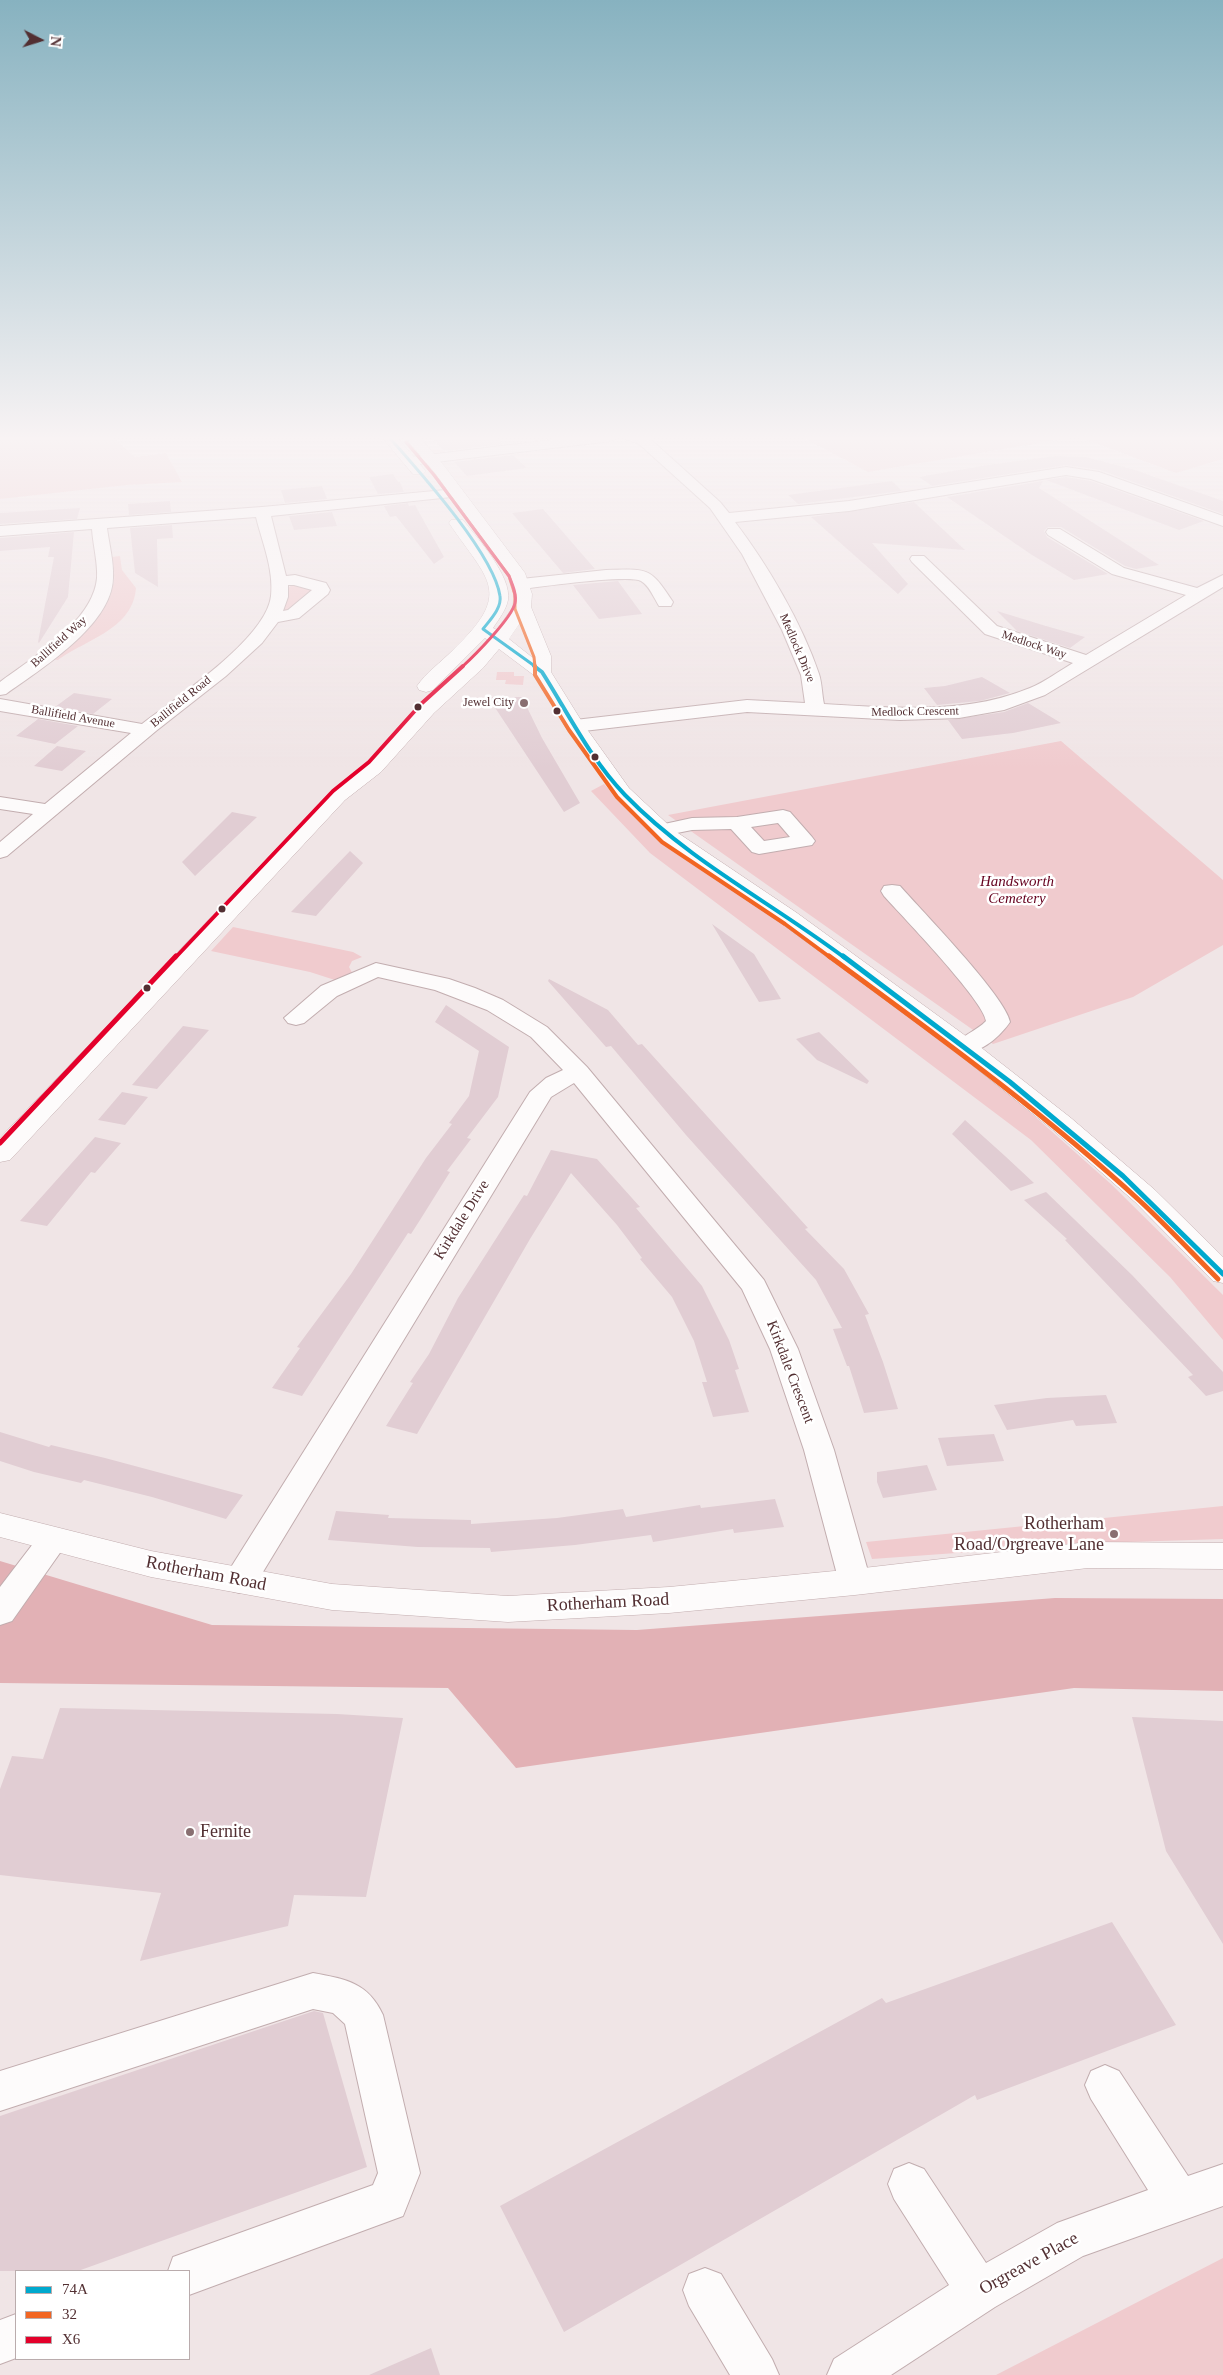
<!DOCTYPE html>
<style>
body{margin:0}
#map{position:relative;width:1223px;height:2375px;overflow:hidden;background:#f0e5e6;font-family:"Times New Roman",serif}
canvas{display:block}
.legend{position:absolute;left:15px;top:2270px;width:175px;height:90px;box-sizing:border-box;background:#fff;border:1px solid #baacad;margin:0;padding:6px 9px;list-style:none;font-size:15px;color:#522f32}
.legend li{display:flex;align-items:center;gap:10px;height:25px}
.legend b{width:25px;border:1px solid #baacad}
.north{position:absolute;left:15px;top:15px;width:50px;height:50px;-webkit-text-stroke:4px #fff;paint-order:stroke;rotate:95deg;font-size:14px;font-weight:700;line-height:20px;text-align:center;color:#522f32}
.north::after{content:'';display:block;margin:auto;width:18px;height:22px;background:#522f32;clip-path:polygon(50% 0,100% 100%,50% 72%,0 100%)}
</style>
<div id="map">
<canvas width="1223" height="2375"></canvas>
<ul class="legend">
<li><b style="height:6px;background:#00a9ce"></b>74A</li>
<li><b style="height:6px;background:#f26522"></b>32</li>
<li><b style="height:6px;background:#e4002b"></b>X6</li>
</ul>
<div class="north">N</div>
</div>
<script>
const g = document.querySelector('canvas').getContext('2d');
g.lineJoin = 'round';
function fill(path, color) {
  g.fillStyle = color;
  g.fill(path, 'evenodd');
}
function strokePath(path, color, width, dash) {
  g.strokeStyle = color;
  g.lineWidth = width;
  g.lineCap = dash ? 'butt' : 'round';
  g.setLineDash(dash || []);
  g.stroke(path);
}
function write(font, color, halo, rows, align = 'center') {
  g.font = font + ' "Times New Roman",serif';
  g.lineWidth = 5;
  g.setLineDash([]);
  g.textBaseline = 'middle';
  g.strokeStyle = halo;
  g.fillStyle = color;
  for (const [text, x, y, turn = 0] of rows) {
    g.save();
    g.translate(x, y);
    g.rotate((+turn || 0) * Math.PI / 180);
    g.textAlign = isNaN(turn) ? turn : align;
    if (halo) g.strokeText(text, 0, 0);
    g.fillText(text, 0, 0);
    g.restore();
  }
}
fill(new Path2D(`
 M0 437H112L135 457 166 453 182 482 127 485 0 499Z
 M802 437H1075L868 472Z
 M1079 437H1223V459L1176 473Z
 M120 556 122 570 136 588C133 629 87 639 58 660L50 659C76 639 110 616 114 580 115 573 113 565 112 557Z
 M292 585H301L313 590 291 610 283 611 287 589Z
 M497 672H514V676H524L523 685 505 684 506 680H496Z
 M1061 741 1223 880V945L1133 997 993 1044 668 815Z
 M604 784 633 816 667 845 787 927 907 1015 1013 1097 1112 1185 1223 1295V1340L1170 1277 1031 1140 650 853 591 791Z
 M233 927 353 952 362 957 352 961 349 967 354 976 338 981 310 972 211 951Z
 M1223 1506V1539L1097 1543 872 1559 866 1542Z
 M1223 2258V2375H996Z`), '#f0cbce');
fill(new Path2D(`
 M0 1561 212 1625 637 1630 1055 1598 1223 1599V1691L1074 1688 516 1768 448 1688 0 1683Z`), '#e2b1b5');
fill(new Path2D(`
 M431 437H496L503 444 444 451Z
 M513 455 527 468 467 476 454 462Z
 M1055 456 1086 457 1132 469 1223 501V514L1100 470 1066 465 932 486 919 477 987 465Z
 M393 474 398 482H400L404 492 378 494 369 477Z
 M1066 477 1091 481 1204 521 1179 530 1046 480Z
 M892 481 902 491 798 504 788 495Z
 M1043 481 1039 488 1159 565 1136 569 1125 566 1061 527H1048L1044 531 1047 537 1108 574 1074 580 1032 555 947 497Z
 M322 486 327 499 285 503 281 490Z
 M170 501 171 512 129 515 128 504Z
 M914 502 965 550 872 543 908 584 898 594 811 517Z
 M408 503 409 506 415 505 444 557 434 564 396 516 390 517 384 506Z
 M80 508 77 519 0 524V513Z
 M543 509 595 569 563 573 512 513Z
 M332 512 337 526 294 530 289 516Z
 M172 525 173 538 157 539 158 587 135 573 130 528Z
 M74 532 68 597 39 643 38 642 54 557H48L50 547 0 551V538Z
 M618 581 642 614 599 619 573 585Z
 M997 611 1046 626 1085 637 1070 648 1017 631Z
 M982 677 1010 693 980 701 937 705 924 688 945 686Z
 M74 693 112 699 93 714 55 707Z
 M488 697H522L542 738 580 803 564 812Z
 M1028 703 1061 723 1013 733 962 739 948 720 1004 712Z
 M38 719 78 726 55 744 16 736Z
 M57 746 86 751 62 771 34 766Z
 M232 812 257 817 195 876 182 862Z
 M350 851 363 863 316 916 291 912Z
 M712 924 754 954 781 999 759 1002Z
 M549 979 608 1010 638 1045 642 1044 808 1228 805 1229 844 1269 869 1314 865 1315 883 1362 898 1409 864 1413 849 1366H847L833 1329 842 1328 816 1280 686 1135 611 1046 606 1047 548 981Z
 M446 1005 509 1047 498 1097 467 1138 471 1139 447 1171 450 1172 420 1220 411 1234 408 1233 302 1396 272 1388 300 1348 297 1347 351 1274 426 1158 452 1124 449 1123 469 1096 479 1051 435 1022Z
 M183 1026 209 1030 157 1089 132 1085Z
 M819 1032 869 1081 867 1084 817 1060 796 1039Z
 M122 1092 148 1097 125 1125 98 1120Z
 M965 1120 1005 1156 1034 1183 1011 1191 952 1134Z
 M95 1137 121 1143 95 1173 91 1172 47 1226 20 1221Z
 M551 1150 597 1159 640 1207 636 1208 702 1286 729 1340 739 1369 735 1370 749 1412 713 1417 702 1382H707L694 1341 672 1297 640 1259 642 1258 617 1225 571 1173 530 1239 417 1434 386 1426 413 1383 410 1382 429 1354 458 1298 524 1195 527 1196Z
 M1046 1192 1132 1275 1223 1372V1391L1206 1396 1188 1377 1193 1375 1065 1240 1067 1239 1024 1200Z
 M1106 1395 1117 1423 1076 1426 1073 1420 1007 1430 994 1405 1047 1398Z
 M0 1432 49 1447 51 1445 105 1458 243 1495 226 1519 152 1497 84 1480 81 1483 34 1472 0 1461Z
 M994 1434 1004 1461 947 1466 938 1438Z
 M927 1465 937 1490 883 1498 877 1482V1472Z
 M775 1499 784 1527 734 1533 733 1529 653 1542 651 1535 575 1545 491 1552 490 1548 418 1547 328 1540 336 1511 389 1515 388 1518 471 1520V1524L557 1518 623 1509 626 1517 700 1505 701 1508Z
 M60 1708 337 1714 403 1718 366 1897 294 1895 288 1926 140 1961 161 1893 0 1875V1789L12 1756 43 1759Z
 M1132 1717 1223 1721V1944L1166 1851Z
 M1112 1922 1176 2025 977 2100 975 2095 564 2332 500 2206 882 1998 886 2003Z
 M314 2011 323 2013 367 2167 78 2271H0V2116Z
 M431 2348 440 2375H369Z`), '#e1cdd3');
const minor = new Path2D(`
 M576 437H618L611 441 411 465 404 461 411 457Z
 M625 437H648L720 502 729 513 849 501 1066 467 1099 472 1223 516V526L1091 479 1066 475 849 511 735 522C767 564 802 623 819 674 822 683 822 695 824 704 893 708 965 715 1030 688 1045 682 1059 671 1073 663L985 634 912 562 910 559 912 556H924L997 626 1086 655 1186 595 1112 574 1048 535 1046 532 1048 529H1060L1124 568 1197 588 1223 575V587L1045 695 1004 710 959 718 900 720 747 712 575 732 568 730 566 726 568 722 575 720 747 700 805 703 801 675 782 630 742 554 710 508 638 443 627 440Z
 M456 489 463 493 461 496 271 516 286 576 295 575 326 583 330 590 328 594 299 618 278 622 262 643 226 676 156 731 7 856 0 858V842L33 814 0 809V797L45 804 131 733 0 711V699L142 724C176 698 266 639 271 596 274 569 262 542 256 517L107 528C109 544 114 562 113 578 112 625 41 669 6 694L0 695V682C32 658 93 622 97 578 98 563 93 545 92 529L0 536V526L262 507ZM288 585H294L312 590 288 610 283 611 288 597Z
 M606 570C649 569 650 567 673 602L671 606H659C654 598 649 585 641 581 628 574 540 587 521 589L515 587 513 584 515 581 521 579Z
 M783 810 790 812 812 837 815 841 812 845 759 854 752 852 731 829 692 830 662 836 655 834 652 830 655 826 692 818 737 817ZM778 823 790 837 764 841 751 827Z
 M892 885 900 886C921 910 1006 997 1010 1022 999 1038 977 1057 957 1052L953 1047C961 1035 977 1031 986 1021 984 1001 902 916 884 896L881 891 884 886Z
 M376 963 449 979 475 988 503 1000 547 1027 587 1067 764 1280 798 1349 834 1450 871 1582 867 1591 855 1594 843 1591 839 1582 804 1450 770 1349 742 1289 574 1083 551 1097 252 1590 240 1593 228 1590 224 1581 228 1572 530 1092 546 1078 563 1070 531 1037 487 1010 435 990 378 977 337 996 304 1023 296 1025 288 1023 284 1018 321 986Z
 M53 1528 64 1532 69 1540 12 1621 0 1625V1587L42 1532Z
 M313 1973C345 1979 368 1982 383 2015L420 2173 403 2216 189 2295V2271H168L173 2257 373 2185 378 2173 345 2024 333 2013 313 2009 0 2111V2071Z
 M1105 2065 1119 2071 1188 2176 1223 2164V2206L1083 2256 995 2307 891 2375H827L834 2359 949 2285 894 2199 888 2184 894 2169 909 2163 924 2169 986 2263 1057 2223 1148 2190 1091 2099 1085 2085 1091 2071Z
 M705 2268 721 2274 772 2359 779 2375H730L689 2306 683 2290 689 2274Z
 M16 2314V2358L0 2364V2320Z`);
const major = new Path2D(`
 M382 437H397L423 468 426 471 423 474H413Z
 M405 437H420L445 467 525 573 532 594 531 607 551 656V672L584 725 629 788 675 831 797 913 974 1042 1071 1118 1155 1190 1223 1257V1283L1213 1281 1135 1202 1053 1130 956 1052 781 923 659 841 615 796 565 726 535 676 499 649 483 668 434 713 381 772 345 800 10 1160 0 1162V1138L331 792 367 764 420 705 469 660 488 640 485 638 433 690 426 692 419 690 417 686C426 673 441 662 452 651 514 592 489 582 449 523L451 520H463C477 538 512 576 508 600 506 610 499 619 493 628L497 630 513 607 514 594 508 573 435 473ZM520 623 533 656V658L509 639Z
 M0 1513 151 1551 332 1584 508 1596 669 1587 855 1569 1088 1542 1223 1543V1569L1088 1568 855 1595 669 1613 508 1622 332 1610 151 1577 0 1537Z`);
strokePath(minor, '#c2adaf', 2);
strokePath(major, '#c2adaf', 1);
fill(minor, '#fdfbfb');
fill(major, '#fdfbfb');
strokePath(new Path2D(`
 M389 437C418 470 494 554 500 596 502 608 490 620 483 629L536 667`), '#00a9ce', 3);
strokePath(new Path2D(`
 M534 666 542 672C568 713 591 760 625 795 689 861 772 903 845 958`), '#00a9ce', 4);
strokePath(new Path2D(`
 M843 956 1010 1082 1123 1176 1223 1274`), '#00a9ce', 5);
strokePath(new Path2D(`
 M406 442 434 475 509 576 515 595V609L534 657 535 667`), '#f26522', 3);
strokePath(new Path2D(`
 M535 666V675L569 730 617 797 662 842 785 924 831 958`), '#f26522', 4);
strokePath(new Path2D(`
 M829 956C935 1034 1043 1112 1140 1201 1167 1226 1192 1253 1218 1279`), '#f26522', 5);
strokePath(new Path2D(`
 M406 442 434 475 509 576C512 584 517 594 515 603 512 618 474 656 462 667`), '#e4002b', 3);
strokePath(new Path2D(`
 M175 958 333 791 369 762 421 704 463 666`), '#e4002b', 4);
strokePath(new Path2D(`
 M0 1143 176 956`), '#e4002b', 5);
const sky = g.createLinearGradient(0, 0, 0, 769);
sky.addColorStop(0, '#87b2c0');
sky.addColorStop(0.57, '#f8f3f4');
sky.addColorStop(1, '#f8f3f400');
g.fillStyle = sky;
g.fillRect(0, 0, 1223, 769);
for (const [x, y, r, color] of [
 [524,703,5,"#896f71"],
 [418,707,4.5,"#522f32"],
 [557,711,4.5,"#522f32"],
 [595,757,4.5,"#522f32"],
 [222,909,4.5,"#522f32"],
 [147,988,4.5,"#522f32"],
 [1114,1534,5,"#896f71"],
 [190,1832,5,"#896f71"]
]) {
  const dot = new Path2D();
  dot.arc(x, y, r, 0, 2 * Math.PI);
  g.fillStyle = color;
  g.fill(dot);
  strokePath(dot, '#fff', 2);
}
write('12px', '#522f32', '#fff', [
 ["Ballifield Way",59,642,-42],
 ["Medlock Way",1034,645,18],
 ["Medlock Drive",797,648,67],
 ["Ballifield Road",181,702,-39],
 ["Medlock Crescent",915,712,-1],
 ["Ballifield Avenue",73,717,10]
]);
write('12px', '#522f32', '#fff', [
 ["Jewel City",514,703]
], 'right');
write('italic 15px', '#65011e', '#fff', [
 ["Handsworth",1017,882],
 ["Cemetery",1017,899]
]);
write('15px', '#522f32', '#fff', [
 ["Kirkdale Drive",462,1220,-58],
 ["Kirkdale Crescent",790,1372,69]
]);
write('18px', '#522f32', '#fff', [
 ["Rotherham",1104,1524],
 ["Road/Orgreave Lane",1104,1545],
 ["Fernite",200,1832,"left"]
], 'right');
write('18px', '#522f32', '#fff', [
 ["Rotherham Road",206,1574,11],
 ["Rotherham Road",608,1603,-3],
 ["Orgreave Place",1029,2264,-29]
]);
</script>
